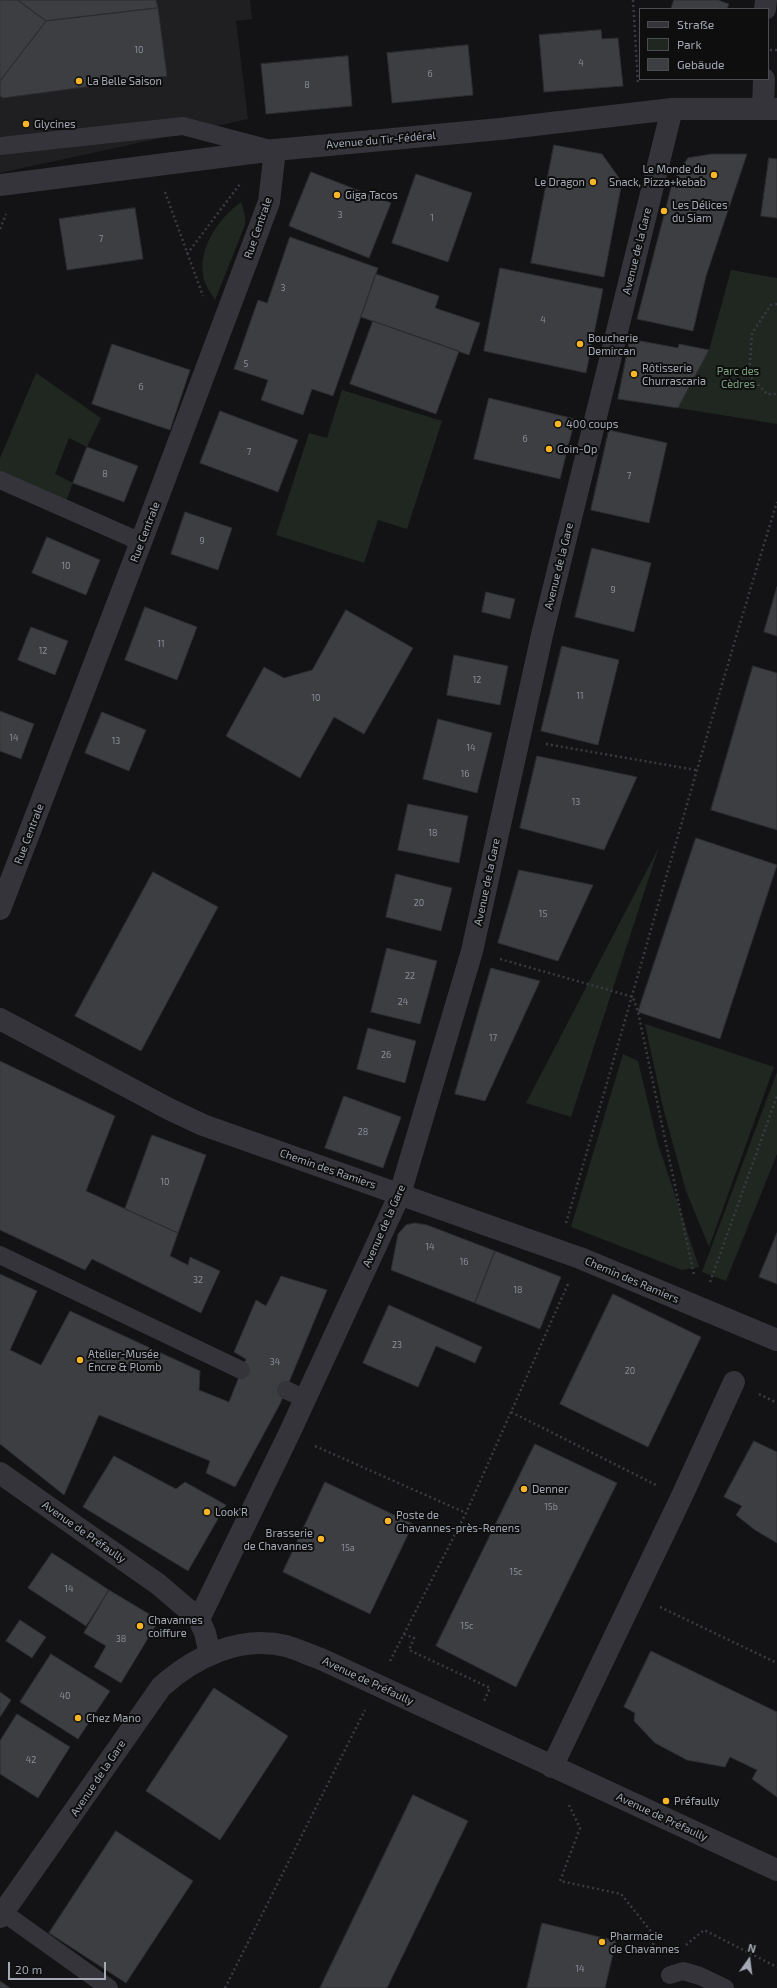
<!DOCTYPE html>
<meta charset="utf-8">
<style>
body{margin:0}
#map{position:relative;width:777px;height:1988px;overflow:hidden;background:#131315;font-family:"Exo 2",sans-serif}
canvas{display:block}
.legend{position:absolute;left:639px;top:8px;width:130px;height:72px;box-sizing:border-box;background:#0e0e0f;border:1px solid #4a4c51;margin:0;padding:5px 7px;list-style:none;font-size:12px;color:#a4a9b5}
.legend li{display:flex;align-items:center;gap:8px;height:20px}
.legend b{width:20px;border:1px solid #4a4c51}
.north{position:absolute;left:729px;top:1940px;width:40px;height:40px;-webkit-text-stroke:3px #0e0e0f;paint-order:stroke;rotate:14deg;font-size:11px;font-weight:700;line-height:16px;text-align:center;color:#a4a9b5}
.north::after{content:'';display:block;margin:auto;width:14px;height:18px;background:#a4a9b5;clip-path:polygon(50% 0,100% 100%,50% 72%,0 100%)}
.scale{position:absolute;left:8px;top:1962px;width:98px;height:18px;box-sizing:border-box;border:2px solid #a4a9b5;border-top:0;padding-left:5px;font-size:12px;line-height:14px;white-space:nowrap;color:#a4a9b5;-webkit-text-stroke:3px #0e0e0f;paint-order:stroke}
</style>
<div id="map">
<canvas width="777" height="1988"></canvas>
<ul class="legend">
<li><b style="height:5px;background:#34343a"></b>Straße</li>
<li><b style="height:11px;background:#1f2720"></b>Park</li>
<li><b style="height:11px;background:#3d3e42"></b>Gebäude</li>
</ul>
<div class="north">N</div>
<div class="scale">20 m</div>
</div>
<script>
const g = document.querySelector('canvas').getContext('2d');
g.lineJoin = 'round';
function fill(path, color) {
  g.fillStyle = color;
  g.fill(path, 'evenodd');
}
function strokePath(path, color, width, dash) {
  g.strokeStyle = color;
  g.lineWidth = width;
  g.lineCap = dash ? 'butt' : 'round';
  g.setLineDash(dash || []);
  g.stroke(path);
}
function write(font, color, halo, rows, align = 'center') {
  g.font = font + ' "Exo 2",sans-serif';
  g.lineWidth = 4;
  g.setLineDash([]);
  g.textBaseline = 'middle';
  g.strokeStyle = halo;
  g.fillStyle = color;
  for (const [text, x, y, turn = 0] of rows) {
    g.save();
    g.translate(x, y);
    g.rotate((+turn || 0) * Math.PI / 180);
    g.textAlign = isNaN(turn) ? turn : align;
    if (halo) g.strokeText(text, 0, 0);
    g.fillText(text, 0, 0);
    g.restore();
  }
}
fill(new Path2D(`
 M0 0H250L252 19 236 21 248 119 0 173Z`), '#1f1f22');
fill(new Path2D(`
 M241 202 245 216V225L215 300C211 293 204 284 203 275 199 246 219 218 241 202Z
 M731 270 777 278V424L678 408 709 350Z
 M36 373 101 418 87 447 69 438 55 474 73 483 66 501 0 472V458Z
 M342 390 442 421 407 529 378 520 364 563 276 535 309 433 327 438Z
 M659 847 571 1117 526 1103Z
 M645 1024 774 1067 709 1247 686 1191 663 1108Z
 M623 1054 638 1061 658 1144 699 1267 682 1270 571 1227Z
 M777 1072V1154L726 1281 702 1272Z`), '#1f2720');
const building = new Path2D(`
 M0 0H18L46 21 0 81Z
 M18 0H156L158 8 46 21Z
 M674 0H718L729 4 727 9H671Z
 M158 8 167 76 3 98 0 96V81L46 21Z
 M601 30 602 39 618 38 623 86 544 92 539 35Z
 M468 45 473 95 392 103 387 53Z
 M348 56 352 106 266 114 261 64Z
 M554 145 602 154 622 182 604 277 531 263Z
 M712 154H747L706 276 693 331 637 319 671 188 678 172 688 158Z
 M769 158 777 159V218L761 216Z
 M311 172 391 203 369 258 289 226Z
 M416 174 472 193 448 262 392 243Z
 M135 208 143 259 67 270 59 219Z
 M290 237 378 268 333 396 312 389 303 415 261 400 268 380 234 369 258 300 267 303Z
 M500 268 603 289 586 373 484 351Z
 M376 274 439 296 435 308 480 323 469 355 361 317Z
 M373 321 459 351 436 414 350 384Z
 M630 339 678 348 679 344 709 350 678 408 618 399Z
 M112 344 190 370 170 430 92 404Z
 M489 398 575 419 560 479 474 459Z
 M220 411 298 440 278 492 200 463Z
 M609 430 667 443 649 523 591 510Z
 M87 447 138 466 124 502 73 483Z
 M185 512 232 528 218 570 171 554Z
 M47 537 100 560 86 595 32 573Z
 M592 548 651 563 634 632 575 617Z
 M777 587V636L764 632Z
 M486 592 515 599 510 619 482 612Z
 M145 607 197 627 177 680 125 660Z
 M346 610 413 648 364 734 334 717 300 778 226 736 264 667 284 678 312 670Z
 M31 627 68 641 55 675 18 660Z
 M562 646 619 660 598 745 541 731Z
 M454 655 508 666 500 705 447 695Z
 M753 666 777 673V830L711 810Z
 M0 711 34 724 21 759 0 751Z
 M102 712 146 730 129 771 85 753Z
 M438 719 492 733 477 793 423 779Z
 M537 756 637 777 604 850 520 828Z
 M408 804 468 816 459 863 398 850Z
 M696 838 777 865 720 1039 638 1012Z
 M519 870 593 885 558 961 498 943Z
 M153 872 218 907 141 1051 75 1016Z
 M396 874 452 888 441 931 386 917Z
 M387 948 437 961 420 1024 371 1012Z
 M491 968 540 981 485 1101 455 1094Z
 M368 1028 416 1041 405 1083 357 1069Z
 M0 1061 115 1116 86 1191 178 1233 170 1256 188 1265 190 1257 220 1271 201 1313 92 1259 85 1270 0 1230Z
 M344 1096 401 1117 383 1168 325 1148Z
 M152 1135 206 1155 178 1233 125 1209Z
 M415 1223 427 1225 495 1251 475 1303 391 1270 398 1234 406 1225Z
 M777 1233V1284L759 1277Z
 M495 1251 561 1277 540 1329 475 1303Z
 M0 1274 37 1291 10 1350 41 1365 70 1311 200 1371 199 1390 229 1402 246 1359 234 1352 256 1300 266 1306 281 1276 327 1290 280 1404 235 1487 206 1473 210 1461 99 1415 64 1495 0 1444Z
 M613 1294 701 1337 648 1447 560 1404Z
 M389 1305 482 1347 475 1363 436 1346 418 1387 363 1363Z
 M754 1441 777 1452V1543L755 1530 736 1515 742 1506 724 1497Z
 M535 1444 617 1483 516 1687 436 1646Z
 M114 1456 176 1489 185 1482 226 1505 188 1571 83 1507Z
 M325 1482 413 1524 370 1614 283 1572Z
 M52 1553 109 1590 86 1626 28 1588Z
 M109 1590 159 1620 121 1683 94 1667 106 1646 84 1633Z
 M20 1620 46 1637 32 1658 6 1641Z
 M651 1651 777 1712V1797L752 1779 757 1770 730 1757 725 1767 687 1760 655 1743 634 1721 635 1713 624 1707Z
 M51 1654 110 1691 78 1739 20 1702Z
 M214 1688 288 1736 220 1840 146 1791Z
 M0 1692 11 1700 0 1717Z
 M17 1714 70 1747 38 1798 0 1774V1741Z
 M413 1795 468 1821 387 1988H320Z
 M116 1831 193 1881 126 1983 49 1933Z
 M542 1923 616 1941 605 1988H527Z
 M0 1981 10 1988H0Z`);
fill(building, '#3d3e42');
strokePath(building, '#2d2d31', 1);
strokePath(new Path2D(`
 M633 0 638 84
 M770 50H777
 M165 192 203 296
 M0 229 6 214
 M187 254 240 184
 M777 304 771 305 752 333 749 375 767 394H777
 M546 744 696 770
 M500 959 633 997 638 1012 694 1275
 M566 1223C637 983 703 741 777 502
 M710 1282 777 1096
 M759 1394 777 1403
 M511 1412 656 1485
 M315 1446 466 1513
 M660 1607 777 1663
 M404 1634 414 1638 409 1650 490 1688 484 1701
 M390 1661 466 1513 568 1284
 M569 1805 580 1828 560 1881 621 1894 654 1935 653 1947 657 1952
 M686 1945 704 1930 777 1967
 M225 1988 365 1710`), '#3a3b41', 2.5, [2, 3]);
strokePath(new Path2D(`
 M0 146 183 126 270 149
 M0 480 141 542
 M0 1255 241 1370
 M286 1390 305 1399
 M4 1913 109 1988
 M670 1975 683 1971 700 1976 725 1988`), '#34343a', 18);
strokePath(new Path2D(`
 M765 9 766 0
 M763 108 764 79
 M0 909 141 542 269 202 275 150
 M0 1019 169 1109 203 1125 580 1258 777 1340
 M0 1473 158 1584 199 1619 205 1633 210 1654
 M199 1619 289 1434 400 1194 472 951 542 635 672 109
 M552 1767 681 1498 734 1382`), '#34343a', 22);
strokePath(new Path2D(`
 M0 185 275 150 500 129 672 109H777
 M0 1917 161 1687C194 1657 240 1635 286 1646 297 1649 309 1655 321 1659L777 1870`), '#34343a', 22);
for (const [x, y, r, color] of [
 [79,81,4,"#f8b627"],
 [26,124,4,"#f8b627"],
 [714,175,4,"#f8b627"],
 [593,182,4,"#f8b627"],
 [337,195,4,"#f8b627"],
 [664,211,4,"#f8b627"],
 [580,344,4,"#f8b627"],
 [634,374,4,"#f8b627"],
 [558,424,4,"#f8b627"],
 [549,449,4,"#f8b627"],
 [80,1360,4,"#f8b627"],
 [524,1489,4,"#f8b627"],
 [207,1512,4,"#f8b627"],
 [388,1521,4,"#f8b627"],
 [321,1539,4,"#f8b627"],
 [140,1626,4,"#f8b627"],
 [78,1718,4,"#f8b627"],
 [666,1801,4,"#f8b627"],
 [602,1942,4,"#f8b627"]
]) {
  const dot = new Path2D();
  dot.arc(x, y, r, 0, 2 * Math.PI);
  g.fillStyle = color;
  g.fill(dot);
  strokePath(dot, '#0e0e0f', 1.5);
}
write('9px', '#8a8e98', null, [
 ["10",139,50],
 ["4",581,63],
 ["6",430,74],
 ["8",307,85],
 ["3",340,215],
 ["1",432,218],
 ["7",101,239],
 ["3",283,288],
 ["4",543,320],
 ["5",246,364],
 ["6",141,387],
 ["6",525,439],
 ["7",249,452],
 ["8",105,474],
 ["7",629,476],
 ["9",202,541],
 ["10",66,566],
 ["9",613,590],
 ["11",161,644],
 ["12",43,651],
 ["12",477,680],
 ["11",580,696],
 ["10",316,698],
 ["14",14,738],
 ["13",116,741],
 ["14",471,748],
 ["16",465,774],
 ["13",576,802],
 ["18",433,833],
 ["20",419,903],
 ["15",543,914],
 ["22",410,976],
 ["24",403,1002],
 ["17",493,1038],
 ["26",386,1055],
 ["28",363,1132],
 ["10",165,1182],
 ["14",430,1247],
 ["16",464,1262],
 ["32",198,1280],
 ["18",518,1290],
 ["23",397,1345],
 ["34",275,1362],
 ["20",630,1371],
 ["15b",551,1507],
 ["15a",348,1548],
 ["15c",516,1572],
 ["14",69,1589],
 ["15c",467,1626],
 ["38",121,1639],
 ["40",65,1696],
 ["42",31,1760],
 ["14",580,1969]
]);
write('11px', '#a4a9b5', '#0e0e0f', [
 ["La Belle Saison",87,81],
 ["Glycines",34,124],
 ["Le Monde du",706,169,"right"],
 ["Snack, Pizza+kebab",706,182,"right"],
 ["Le Dragon",585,182,"right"],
 ["Giga Tacos",345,195],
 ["Les Délices",672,205],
 ["du Siam",672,218],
 ["Boucherie",588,338],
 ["Demircan",588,351],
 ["Rôtisserie",642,368],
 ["Churrascaria",642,381],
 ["400 coups",566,424],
 ["Coin-Op",557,449],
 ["Atelier-Musée",88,1354],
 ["Encre & Plomb",88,1367],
 ["Denner",532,1489],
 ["Look'R",215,1512],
 ["Poste de",396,1515],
 ["Chavannes-près-Renens",396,1528],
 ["Brasserie",313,1533,"right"],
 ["de Chavannes",313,1546,"right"],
 ["Chavannes",148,1620],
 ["coiffure",148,1633],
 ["Chez Mano",86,1718],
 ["Préfaully",674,1801],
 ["Pharmacie",610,1936],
 ["de Chavannes",610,1949]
], 'left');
write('11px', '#a4a9b5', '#0e0e0f', [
 ["Avenue du Tir-Fédéral",381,140,-5],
 ["Rue Centrale",258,228,-71],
 ["Avenue de la Gare",637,251,-76],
 ["Rue Centrale",145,532,-69],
 ["Avenue de la Gare",559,566,-76],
 ["Rue Centrale",29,834,-69],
 ["Avenue de la Gare",487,882,-78],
 ["Chemin des Ramiers",328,1169,19],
 ["Avenue de la Gare",384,1226,-66],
 ["Chemin des Ramiers",632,1280,23],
 ["Avenue de Préfaully",84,1532,35],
 ["Avenue de Préfaully",368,1681,25],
 ["Avenue de la Gare",98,1778,-56],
 ["Avenue de Préfaully",662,1817,25]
]);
write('11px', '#7aa17d', '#0e0e0f', [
 ["Parc des",738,371],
 ["Cèdres",738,384]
]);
</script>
